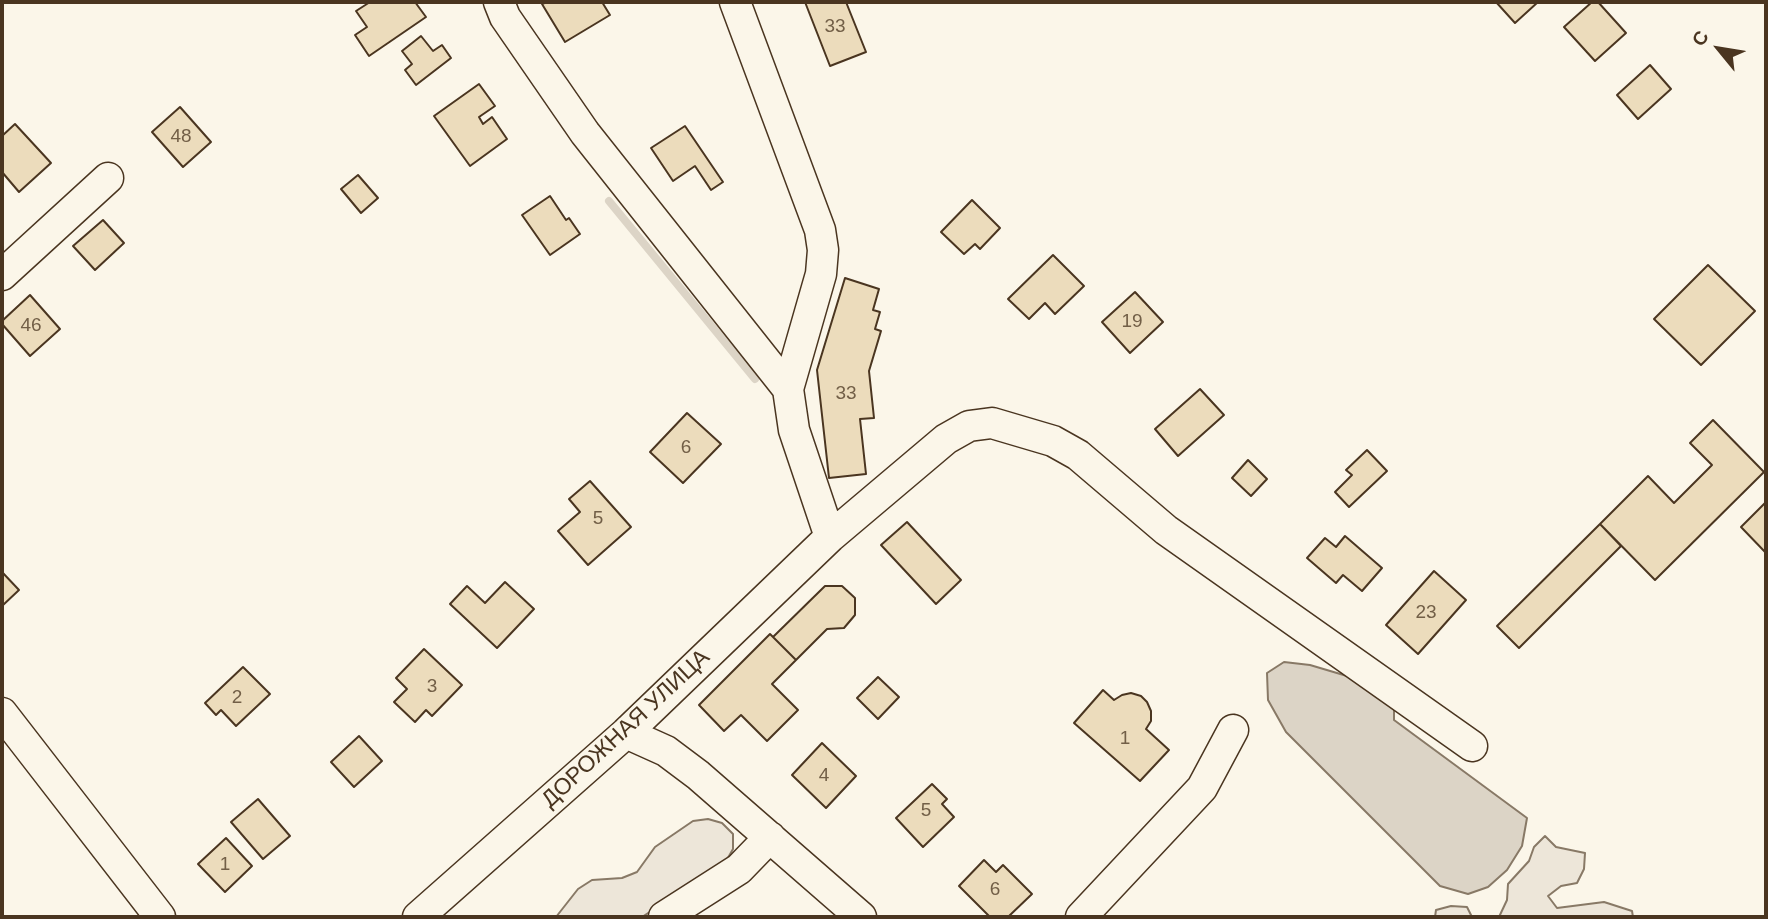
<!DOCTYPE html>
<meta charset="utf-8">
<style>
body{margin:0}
#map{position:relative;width:1768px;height:919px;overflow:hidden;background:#fbf6e9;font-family:Arial,sans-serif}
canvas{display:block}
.frame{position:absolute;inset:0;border:4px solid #4a3520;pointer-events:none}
.north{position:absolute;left:1684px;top:14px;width:70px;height:70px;-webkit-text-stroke:5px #fbf6e9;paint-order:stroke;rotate:300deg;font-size:19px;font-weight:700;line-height:28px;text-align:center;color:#4a3520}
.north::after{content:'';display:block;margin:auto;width:24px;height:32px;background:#4a3520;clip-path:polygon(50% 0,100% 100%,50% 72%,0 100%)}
</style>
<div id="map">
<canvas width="1768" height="919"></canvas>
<div class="frame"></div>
<div class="north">С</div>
</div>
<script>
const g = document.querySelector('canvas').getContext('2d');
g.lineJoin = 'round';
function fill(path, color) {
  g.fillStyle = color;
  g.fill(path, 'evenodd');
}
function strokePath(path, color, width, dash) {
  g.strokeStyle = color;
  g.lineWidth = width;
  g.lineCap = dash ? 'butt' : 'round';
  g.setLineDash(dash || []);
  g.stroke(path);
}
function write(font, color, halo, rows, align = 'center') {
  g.font = font + ' Arial,sans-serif';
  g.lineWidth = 5;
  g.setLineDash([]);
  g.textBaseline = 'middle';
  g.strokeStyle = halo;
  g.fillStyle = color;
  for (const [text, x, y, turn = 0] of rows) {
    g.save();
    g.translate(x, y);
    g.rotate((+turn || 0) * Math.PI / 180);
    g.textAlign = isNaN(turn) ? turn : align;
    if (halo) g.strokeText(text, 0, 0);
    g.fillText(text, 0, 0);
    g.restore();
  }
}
const green = new Path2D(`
 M708 819 722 823 733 834V849L725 863 642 917H556L578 889 592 880 622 878 637 872 655 847 693 821Z
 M1545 836 1556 847 1585 853 1584 869 1577 883 1561 886 1548 896 1557 908 1604 902 1632 911 1633 917H1499L1507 900 1508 884 1529 861 1534 847Z
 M1451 906 1467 907 1472 917H1435L1436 910Z`);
fill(green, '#ede6d9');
strokePath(green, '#887966', 2);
const water = new Path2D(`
 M1284 662 1310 665 1347 676 1394 708V720L1527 818 1522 846 1507 870 1488 887 1468 894 1440 886 1286 732 1268 700 1267 673Z`);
fill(water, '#dcd4c6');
strokePath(water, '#887966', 2);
strokePath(new Path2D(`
 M609 201 755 379`), '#dcd4c6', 8);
const building = new Path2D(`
 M370 2H415L426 17 369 56 355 35 367 27 356 11Z
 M547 2H602L610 15 565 42 542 4Z
 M805 2H846L866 52 830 66Z
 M1496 2H1538L1515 23Z
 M1592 2H1598L1626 33 1595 61 1564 27Z
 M421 36 433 51 442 45 451 58 416 85 405 70 412 64 402 51Z
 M1650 65 1671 89 1638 119 1617 95Z
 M479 84 495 106 479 117 483 124 492 117 507 139 470 166 434 116Z
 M180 107 211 142 183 167 152 132Z
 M15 124 51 163 19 192 2 172V136Z
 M685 126 723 182 711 190 695 166 673 181 651 148Z
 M358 175 378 198 361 213 341 189Z
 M550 196 566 220 569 218 580 234 550 255 522 215Z
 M972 200 1000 228 980 249 975 244 964 254 941 232Z
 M103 220 124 243 95 270 73 246Z
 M1053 255 1084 286 1055 314 1045 303 1029 319 1008 299Z
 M1708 265 1755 311 1701 365 1654 319Z
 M845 278 879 289 873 310 880 312 875 329 881 331 869 371 874 418 860 419 866 474 829 478 817 370Z
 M1135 292 1163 322 1130 353 1102 322Z
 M30 295 60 329 30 356 2 324V321Z
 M1200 389 1224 415 1178 456 1155 429Z
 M687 413 721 444 683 483 650 452Z
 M1713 420 1764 472 1655 580 1600 524 1648 476 1674 503 1712 465 1690 443Z
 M1367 450 1387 471 1349 507 1335 492 1352 475 1346 470Z
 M1248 460 1267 479 1251 496 1232 478Z
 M590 481 631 527 588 565 558 531 580 512 569 499Z
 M1766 502V553L1741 527Z
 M907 522 961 580 936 604 881 545Z
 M1600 524 1621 546 1519 648 1497 626Z
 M1345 536 1382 568 1362 591 1343 575 1336 583 1307 558 1325 538 1336 547Z
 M1434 571 1466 600 1418 654 1386 625Z
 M2 572 19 590 2 606Z
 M505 582 534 609 497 648 450 604 467 586 485 603Z
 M825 586H842L855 598V615L844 628 827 629 796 660 773 637Z
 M770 634 796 660 772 684 798 710 767 741 741 715 724 731 699 705Z
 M424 649 462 685 432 716 426 710 415 722 394 702 407 689 396 678Z
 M243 667 270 694 236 726 221 710 216 715 205 703Z
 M878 677 899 697 878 719 857 698Z
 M1103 690 1114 700 1122 695 1131 693 1141 696 1147 702 1151 711V721L1146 729 1169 750 1140 781 1074 723Z
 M359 736 382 761 354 787 331 762Z
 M822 743 856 776 826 808 792 775Z
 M932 784 947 799 942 804 954 817 923 847 896 818Z
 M258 799 290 836 263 859 231 822Z
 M226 838 252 866 225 892 198 864Z
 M984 860 996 872 1003 865 1032 894 1008 917H990L959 886Z`);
fill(building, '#ecdcbc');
strokePath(building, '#4a3520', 2);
const minor = new Path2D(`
 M499 2 505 17 585 133 788 389
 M735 2 820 230 823 250 821 274 788 389 794 430 830 537
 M2 275 108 178
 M2 713 160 917
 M626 733 666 751 698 775 861 917
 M418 917 626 733 830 537 946 439 969 426 992 423 1053 441 1078 455 1166 530 1472 746
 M664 917 739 869 770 837
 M1081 917 1202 788 1233 730`);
strokePath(minor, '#4a3520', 33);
strokePath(minor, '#fbf6e9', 30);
write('19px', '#725f47', null, [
 ["33",835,27],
 ["48",181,137],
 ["19",1132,322],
 ["46",31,326],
 ["33",846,394],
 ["6",686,448],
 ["5",598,519],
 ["23",1426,613],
 ["3",432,687],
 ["2",237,698],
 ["1",1125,739],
 ["4",824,776],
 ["5",926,811],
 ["1",225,865],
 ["6",995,890]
]);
write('23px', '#4a3520', '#fbf6e9', [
 ["ДОРОЖНАЯ УЛИЦА",626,729,-43]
]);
</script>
